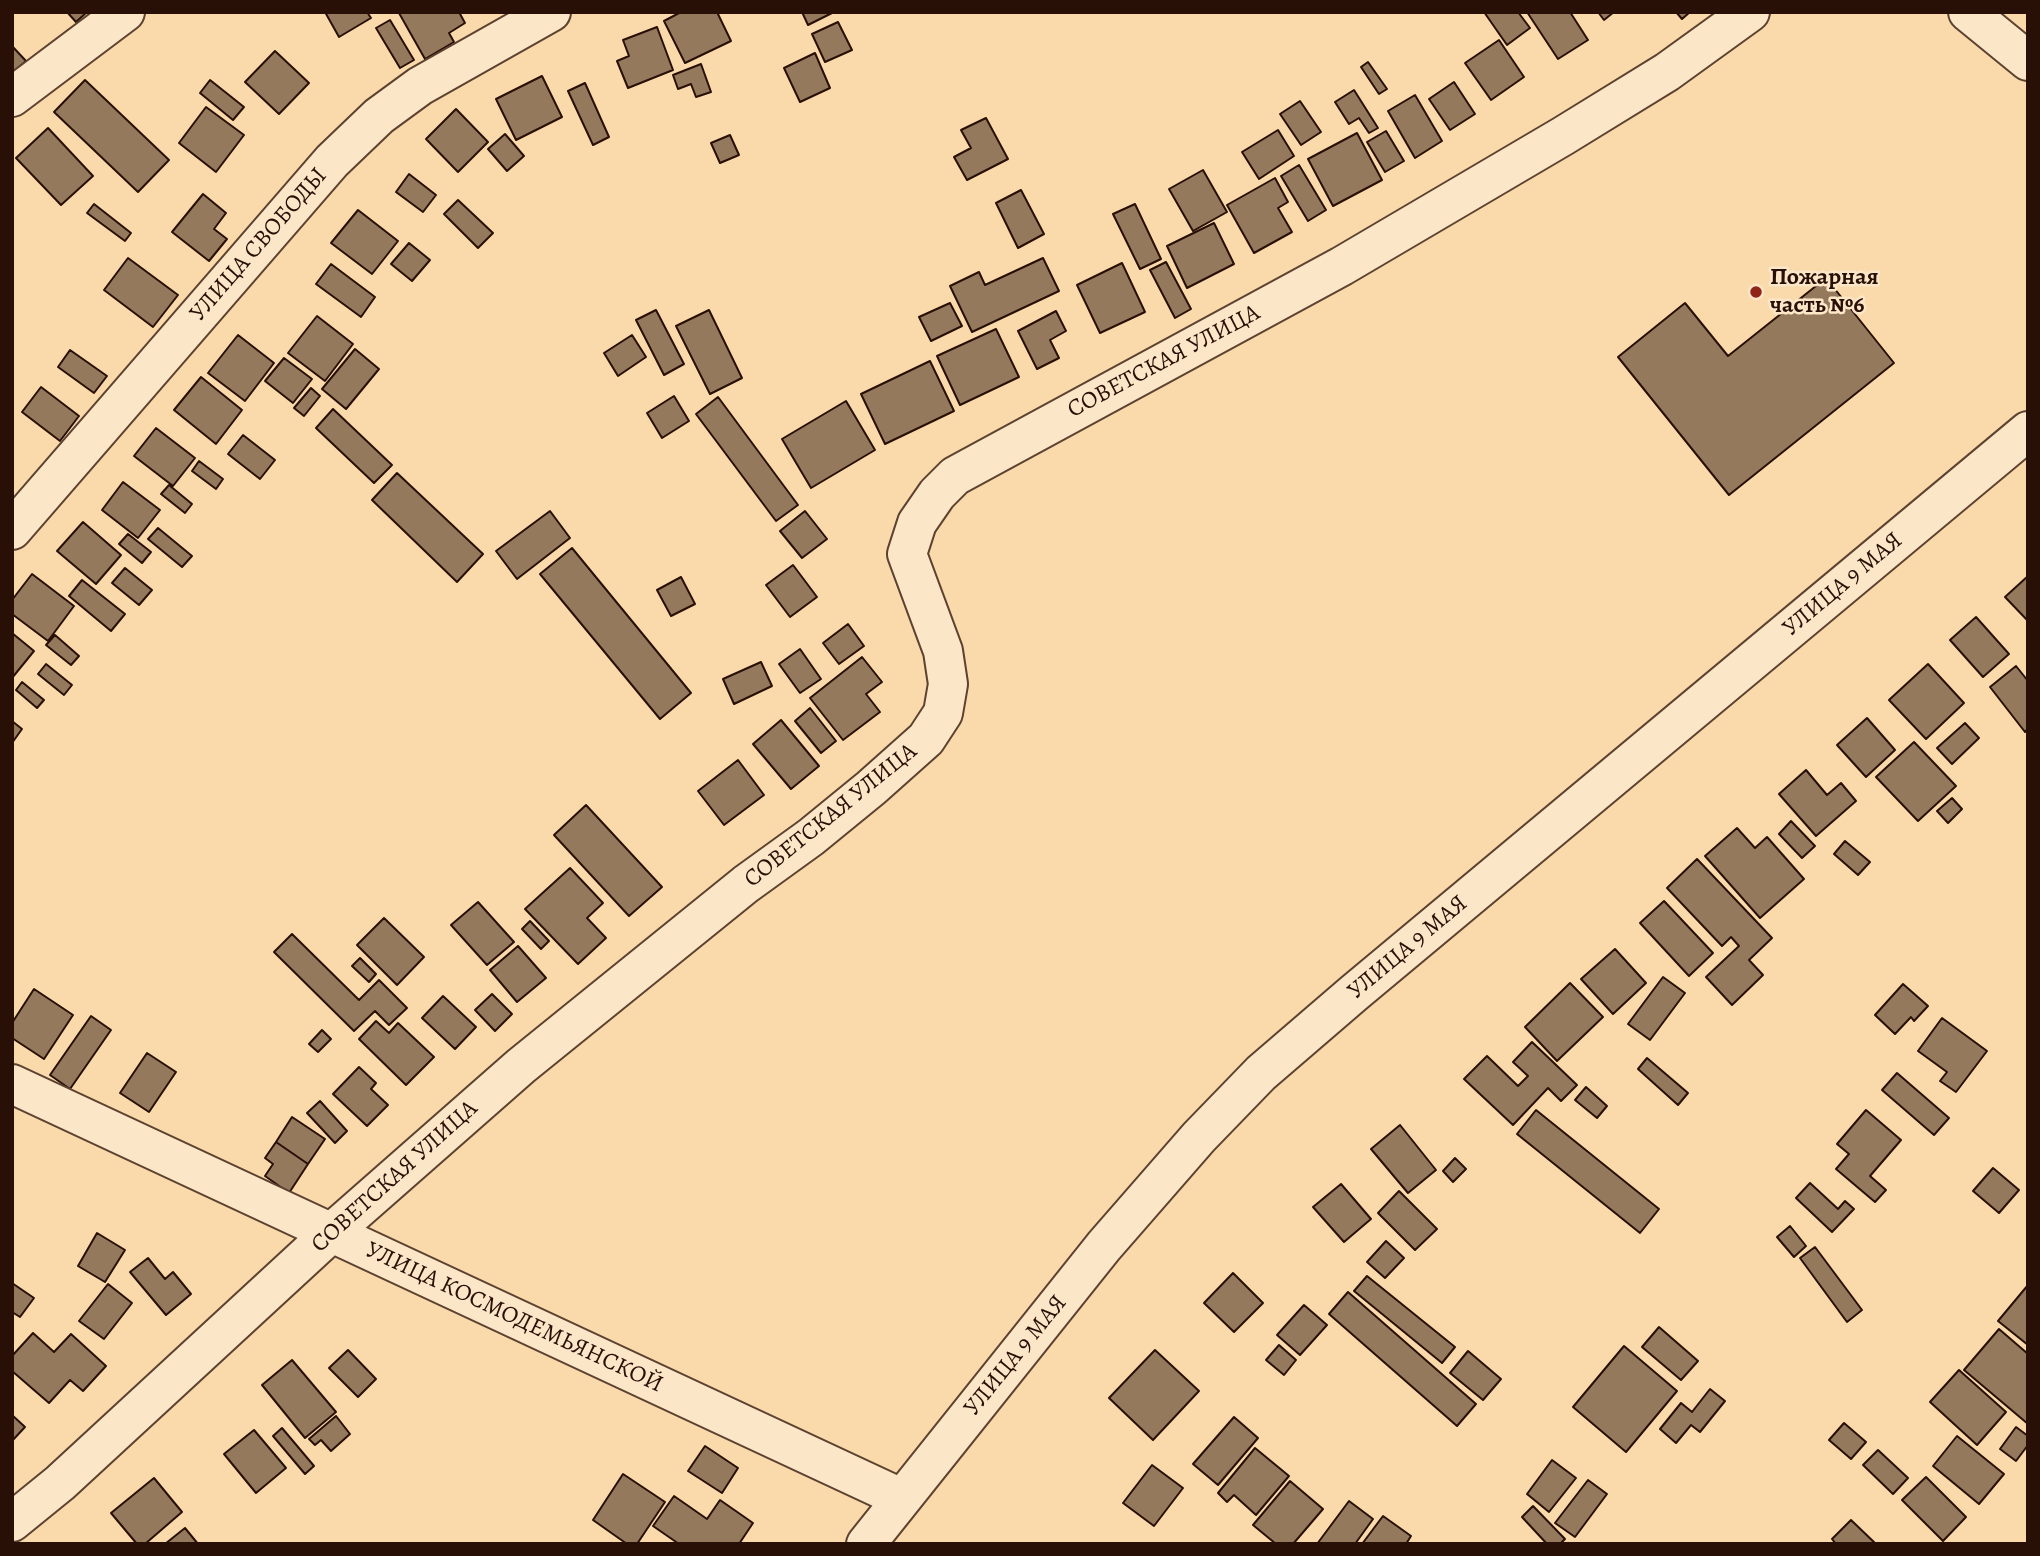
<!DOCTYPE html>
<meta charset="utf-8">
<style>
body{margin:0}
#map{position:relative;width:2040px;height:1556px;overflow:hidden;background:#fad9ab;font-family:Alegreya,serif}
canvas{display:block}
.frame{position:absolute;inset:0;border:14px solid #281007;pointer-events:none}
</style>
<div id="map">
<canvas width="2040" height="1556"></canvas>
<div class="frame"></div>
</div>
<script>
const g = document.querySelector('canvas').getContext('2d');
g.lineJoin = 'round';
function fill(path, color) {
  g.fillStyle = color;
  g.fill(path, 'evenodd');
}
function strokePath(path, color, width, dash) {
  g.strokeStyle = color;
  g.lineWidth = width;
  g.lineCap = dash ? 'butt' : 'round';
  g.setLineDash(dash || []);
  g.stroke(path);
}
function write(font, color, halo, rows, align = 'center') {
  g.font = font + ' Alegreya,serif';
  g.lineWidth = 5;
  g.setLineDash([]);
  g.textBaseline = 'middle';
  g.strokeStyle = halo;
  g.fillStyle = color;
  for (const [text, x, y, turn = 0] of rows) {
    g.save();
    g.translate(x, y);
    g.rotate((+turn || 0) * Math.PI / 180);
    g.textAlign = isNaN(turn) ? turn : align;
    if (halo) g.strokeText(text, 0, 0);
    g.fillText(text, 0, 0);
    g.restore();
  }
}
const building = new Path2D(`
 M67 12H87L76 22Z
 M325 12H367L371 18 339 37Z
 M459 12 465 23 449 33 454 42 425 59 399 13Z
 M681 12H717L731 41 685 63 664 21Z
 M802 12H834L808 25Z
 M1484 12H1518L1530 28 1507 45Z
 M1527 12H1570L1588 40 1558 59Z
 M1598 12H1614L1604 20Z
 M1676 12H1690L1682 19Z
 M390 20 414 60 400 68 376 28Z
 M838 22 852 50 825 62 812 34Z
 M657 27 673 70 628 88 617 61 629 56 623 40Z
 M1499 40 1524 77 1491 100 1465 63Z
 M12 46 26 61 12 74Z
 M275 51 309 83 279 114 245 82Z
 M815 53 830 88 800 102 784 68Z
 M1368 62 1387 89 1379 94 1361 67Z
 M701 64 711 92 696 97 691 84 678 89 673 75Z
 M542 76 562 117 516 140 496 99Z
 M85 80 169 160 138 192 54 112Z
 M210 80 244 107 233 120 200 93Z
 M1454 82 1475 114 1450 130 1429 99Z
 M585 83 609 137 593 145 568 91Z
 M1354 90 1378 128 1369 133 1359 118 1349 124 1335 102Z
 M1415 95 1442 141 1415 158 1388 111Z
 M1300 101 1321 132 1301 145 1280 114Z
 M206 107 244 135 216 172 179 143Z
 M456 109 488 142 458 172 426 139Z
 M986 118 1008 159 967 180 954 157 971 148 961 130Z
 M48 128 93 176 61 205 16 158Z
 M1278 130 1294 156 1259 179 1242 152Z
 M1386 131 1404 161 1385 172 1367 142Z
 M1357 133 1382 180 1333 206 1308 159Z
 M505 134 524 156 507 171 488 149Z
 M730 135 739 155 720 163 711 143Z
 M1299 165 1326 210 1308 221 1281 176Z
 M1203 170 1227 212 1193 231 1169 189Z
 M409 174 436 195 423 212 396 192Z
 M1275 178 1288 202 1278 208 1292 232 1254 253 1227 205Z
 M1021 190 1044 234 1018 248 996 203Z
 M203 194 226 213 214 229 227 239 209 261 172 232Z
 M458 200 493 233 478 248 444 214Z
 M94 204 131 233 125 241 87 213Z
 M1135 204 1161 259 1140 269 1113 214Z
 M358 210 398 241 372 274 331 243Z
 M1214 223 1234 264 1187 288 1167 246Z
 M409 243 430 260 412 281 391 264Z
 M128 258 178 295 153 327 104 290Z
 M1043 258 1059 291 972 332 950 286 979 272 985 285Z
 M1166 262 1191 309 1175 318 1150 270Z
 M1122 263 1145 312 1100 333 1077 285Z
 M331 264 375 297 361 317 316 284Z
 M1826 278 1894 363 1729 495 1618 357 1685 303 1728 356Z
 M950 303 962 326 931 341 919 317Z
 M656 310 684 364 664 375 636 320Z
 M709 310 742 378 710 394 676 326Z
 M1056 311 1066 331 1050 340 1059 358 1037 369 1018 331Z
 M317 316 353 344 325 381 288 353Z
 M996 329 1019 377 960 405 937 356Z
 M238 335 274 363 245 401 208 373Z
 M632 335 646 357 618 376 604 353Z
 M355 349 379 369 346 409 322 389Z
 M70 350 107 376 94 393 58 367Z
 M284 358 312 379 293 403 265 381Z
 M930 361 954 411 885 444 861 394Z
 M201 377 242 410 216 444 174 410Z
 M41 387 79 416 60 441 22 412Z
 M311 388 320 396 304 416 294 408Z
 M674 396 689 421 662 438 647 413Z
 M718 397 798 505 776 521 696 414Z
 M846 401 875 450 811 488 782 439Z
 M333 409 392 465 374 483 316 428Z
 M156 428 195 458 173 486 134 456Z
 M243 435 275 460 260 479 228 454Z
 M199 461 223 479 216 489 192 471Z
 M397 473 483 554 457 582 372 500Z
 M123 482 160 510 138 538 102 510Z
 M169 485 192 504 185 513 161 494Z
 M550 511 570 538 517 579 496 551Z
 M805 511 827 539 802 558 780 531Z
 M83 522 121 555 96 584 57 551Z
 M158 528 192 556 182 567 148 539Z
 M128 534 151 552 142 563 119 544Z
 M572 548 691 693 660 719 540 574Z
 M793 565 817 597 790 617 766 585Z
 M125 568 152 590 139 605 112 583Z
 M32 574 74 606 48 641 12 614V600Z
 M2028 576V621L2005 597Z
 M681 577 695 604 671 616 657 590Z
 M82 580 125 614 111 631 69 596Z
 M1976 617 2009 654 1983 677 1950 640Z
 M848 624 864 646 839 664 823 643Z
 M12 633 34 651 12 678Z
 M55 635 79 656 71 665 46 645Z
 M800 649 821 679 800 693 779 664Z
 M862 657 882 682 866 694 880 712 843 740 810 698Z
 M761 662 772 686 734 704 723 679Z
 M46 664 72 685 64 695 38 674Z
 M1928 664 1964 703 1926 739 1889 700Z
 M2016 666 2028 681V729L2025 732 1990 687Z
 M22 682 44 700 37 708 16 690Z
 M810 708 836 741 821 753 795 721Z
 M1867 718 1895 750 1866 777 1837 745Z
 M781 720 819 766 791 789 753 744Z
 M12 721 22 729 12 743Z
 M1965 723 1979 738 1952 764 1937 748Z
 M1914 742 1956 786 1918 821 1876 777Z
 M738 760 764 795 724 825 698 791Z
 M1806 770 1827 795 1841 783 1856 801 1816 836 1779 794Z
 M1952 798 1962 809 1948 823 1937 811Z
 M586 805 662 887 629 916 554 835Z
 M1791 821 1815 846 1802 858 1779 834Z
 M1737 828 1755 848 1767 837 1804 879 1760 918 1705 856Z
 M1845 841 1870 862 1858 875 1834 854Z
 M1697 859 1772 938 1749 960 1763 975 1732 1005 1706 977 1739 946 1731 937 1722 946 1667 888Z
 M570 868 603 903 587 918 606 938 578 964 525 909Z
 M1664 901 1713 953 1689 976 1640 923Z
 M478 902 514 942 487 965 451 925Z
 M384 918 424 957 397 985 357 945Z
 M530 921 549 941 541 949 522 929Z
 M292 934 359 1000 379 980 407 1008 389 1025 375 1011 354 1031 274 952Z
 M518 946 546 978 517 1002 490 970Z
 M1615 949 1646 983 1613 1014 1581 979Z
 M360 958 376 974 369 982 352 966Z
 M1663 977 1685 993 1650 1040 1628 1024Z
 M1570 983 1603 1017 1557 1061 1525 1027Z
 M1903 984 1928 1006 1914 1021 1911 1017 1895 1034 1875 1015Z
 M34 989 73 1015 44 1059 12 1038V1023Z
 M492 994 512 1014 495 1031 475 1010Z
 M443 996 476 1027 455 1049 422 1018Z
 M91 1016 111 1030 70 1089 50 1075Z
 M1942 1018 1987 1051 1956 1092 1940 1081 1947 1072 1918 1051Z
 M376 1021 389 1033 398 1023 434 1057 406 1085 359 1039Z
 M322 1030 331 1039 318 1052 309 1044Z
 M1532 1042 1577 1085 1561 1101 1548 1088 1513 1125 1464 1079 1487 1056 1518 1086 1528 1076 1513 1062Z
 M147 1053 176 1072 149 1112 120 1093Z
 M1647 1058 1688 1093 1678 1105 1638 1069Z
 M359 1067 376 1083 371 1089 388 1105 367 1126 333 1094Z
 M1897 1073 1949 1118 1934 1135 1882 1090Z
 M1586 1087 1607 1106 1597 1118 1575 1100Z
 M320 1101 347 1131 335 1143 307 1113Z
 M1536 1110 1659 1209 1640 1233 1517 1134Z
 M1866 1110 1901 1140 1870 1176 1886 1190 1875 1202 1836 1169 1849 1154 1837 1144Z
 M292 1117 325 1139 308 1164 276 1142Z
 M1400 1125 1436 1170 1408 1193 1371 1149Z
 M276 1142 308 1164 289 1193 265 1176 273 1164 265 1158Z
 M1455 1158 1466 1169 1453 1182 1443 1171Z
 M1993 1168 2019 1190 1999 1213 1973 1191Z
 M1810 1183 1838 1209 1845 1201 1854 1209 1832 1232 1796 1198Z
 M1341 1184 1371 1219 1344 1242 1313 1207Z
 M1399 1191 1437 1229 1415 1250 1378 1213Z
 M1790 1226 1806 1246 1794 1257 1777 1237Z
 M97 1233 125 1250 105 1282 78 1266Z
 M1386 1241 1404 1258 1385 1278 1367 1262Z
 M1815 1247 1862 1310 1847 1322 1800 1258Z
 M148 1258 165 1279 173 1272 191 1294 166 1315 130 1272Z
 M1233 1273 1263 1303 1234 1332 1204 1303Z
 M1367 1276 1455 1347 1442 1363 1354 1291Z
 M12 1283 34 1298 20 1317 12 1312Z
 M108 1284 132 1303 104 1339 79 1321Z
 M2028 1285V1345L1998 1321Z
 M1348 1292 1476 1404 1457 1426 1329 1314Z
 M1304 1305 1327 1325 1300 1355 1277 1335Z
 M1659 1327 1698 1361 1681 1380 1642 1347Z
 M1999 1329 2028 1354V1424L1964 1370Z
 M33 1333 54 1352 71 1334 106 1366 83 1391 70 1380 49 1403 12 1371V1356Z
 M1279 1345 1296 1360 1284 1375 1266 1360Z
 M1624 1346 1677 1391 1626 1452 1573 1407Z
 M348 1350 376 1379 358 1397 329 1368Z
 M1155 1350 1199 1391 1153 1440 1109 1398Z
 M1468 1351 1501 1379 1483 1400 1450 1373Z
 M292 1360 336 1412 305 1438 262 1385Z
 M1959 1370 2006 1412 1977 1445 1930 1402Z
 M1710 1389 1725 1401 1700 1432 1691 1425 1676 1443 1660 1429 1681 1403 1692 1412Z
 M12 1415 25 1427 12 1441Z
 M336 1416 350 1434 331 1451 321 1440 315 1445 309 1439Z
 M1234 1417 1258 1438 1218 1485 1193 1464Z
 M1844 1423 1866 1442 1851 1459 1829 1440Z
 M2016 1427 2028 1436V1445L2016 1461 2000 1449Z
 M282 1428 314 1466 305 1474 273 1436Z
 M254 1430 286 1468 256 1493 224 1454Z
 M1957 1436 2004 1474 1979 1504 1933 1466Z
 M705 1446 738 1468 722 1493 688 1471Z
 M1255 1448 1289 1476 1256 1515 1234 1495 1227 1502 1218 1493Z
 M1878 1450 1908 1478 1893 1494 1863 1465Z
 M1552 1460 1576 1478 1549 1512 1527 1494Z
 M1152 1465 1183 1488 1154 1526 1123 1503Z
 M623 1474 665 1502 637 1544H627L593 1520Z
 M1926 1477 1966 1517 1943 1541 1902 1500Z
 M154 1478 182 1512 145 1544H137L111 1513Z
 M1588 1480 1607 1494 1575 1537 1555 1523Z
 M1290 1481 1323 1509 1293 1544H1276L1253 1525Z
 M674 1496 707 1519 720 1500 753 1523 739 1544H679L653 1526Z
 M1349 1501 1373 1519 1355 1544H1317Z
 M1533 1506 1565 1539 1560 1544H1547L1522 1517Z
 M1383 1516 1411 1536 1406 1544H1362Z
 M1851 1520 1876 1544H1836L1832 1539Z
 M185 1528 198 1544H165Z`);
fill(building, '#95795c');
strokePath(building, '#281007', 2);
const minor = new Path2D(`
 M1968 12 2028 61
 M12 97 125 12
 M12 530 332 161 379 116 420 86 551 12
 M12 1084 901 1498
 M12 1522 60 1483 331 1233 521 1066 746 884 811 837 871 788 926 739 943 713 948 684 943 651 907 554 917 523 937 494 955 476 1342 266 1563 136 1667 72 1750 12
 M866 1544 1104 1246 1199 1137 1261 1073 1354 993 2028 431`);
strokePath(minor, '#5c4230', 42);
strokePath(minor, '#fce6c8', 38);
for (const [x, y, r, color] of [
 [1756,292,7,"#8f2418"]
]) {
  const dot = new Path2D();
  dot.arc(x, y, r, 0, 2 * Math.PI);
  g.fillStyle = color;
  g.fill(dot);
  strokePath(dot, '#fce6c8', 2.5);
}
write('24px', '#281007', '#fce6c8', [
 ["УЛИЦА СВОБОДЫ",259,245,-49],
 ["СОВЕТСКАЯ УЛИЦА",1164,362,-28],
 ["УЛИЦА 9 МАЯ",1843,585,-40],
 ["СОВЕТСКАЯ УЛИЦА",831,816,-39],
 ["УЛИЦА 9 МАЯ",1408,948,-40],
 ["СОВЕТСКАЯ УЛИЦА",395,1177,-42],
 ["УЛИЦА КОСМОДЕМЬЯНСКОЙ",514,1318,25],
 ["УЛИЦА 9 МАЯ",1016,1356,-51]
]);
write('bold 24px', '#281007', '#fce6c8', [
 ["Пожарная",1770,278],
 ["часть №6",1770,306]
], 'left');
</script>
